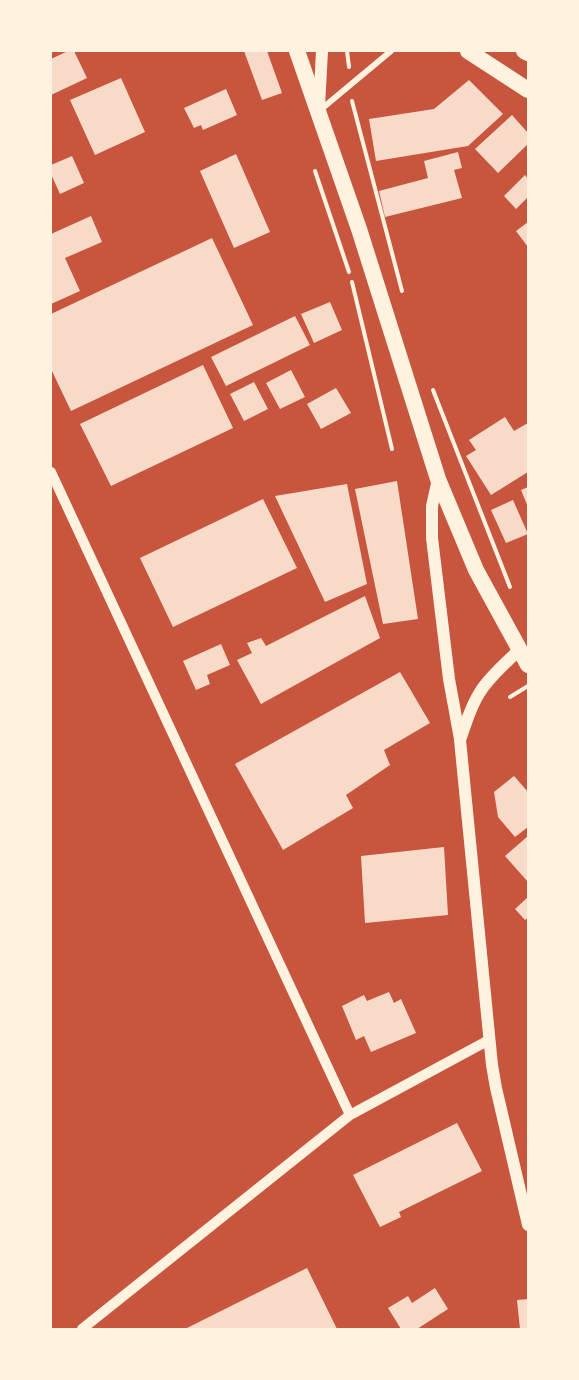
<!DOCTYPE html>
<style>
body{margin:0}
#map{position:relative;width:579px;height:1380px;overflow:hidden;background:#c8553d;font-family:Commissioner,sans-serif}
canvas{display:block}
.frame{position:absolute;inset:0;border:52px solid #fff3e0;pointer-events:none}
</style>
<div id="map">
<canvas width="579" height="1380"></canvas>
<div class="frame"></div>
</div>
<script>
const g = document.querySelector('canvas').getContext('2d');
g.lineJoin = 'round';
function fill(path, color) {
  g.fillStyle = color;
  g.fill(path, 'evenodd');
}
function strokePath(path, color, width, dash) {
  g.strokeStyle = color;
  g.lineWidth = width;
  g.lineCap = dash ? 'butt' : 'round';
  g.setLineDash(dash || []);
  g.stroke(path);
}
fill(new Path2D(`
 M68 51H74L87 78 51 95V59Z
 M244 51H267L282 93 262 100Z
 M121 78 145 132 95 155 70 100Z
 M469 80 503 114 468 146 376 161 369 119 434 109Z
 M226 89 237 115 203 130 201 125 194 128 184 108Z
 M512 115 528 133V144L498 173 475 149Z
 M458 152 462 168 454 170 462 198 385 217 379 191 428 178 424 161Z
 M236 154 270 232 234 248 200 171Z
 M72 156 84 183 60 194 51 174V165Z
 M525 175 528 179V197L516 209 504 196Z
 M91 216 102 242 65 258 80 291 51 304V234Z
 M528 222V247L516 231Z
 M212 238 253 325 71 411 51 369V314Z
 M330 302 342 330 314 343 301 314Z
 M295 316 310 345 226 386 211 357Z
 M203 365 233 428 111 486 80 424Z
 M291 370 305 397 280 409 266 383Z
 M254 382 268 409 244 421 230 394Z
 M336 388 351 413 321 429 307 404Z
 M505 417 514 431 528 423V472L491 495 466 456 476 450 469 440Z
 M397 481 418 619 383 624 355 489Z
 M347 484 367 584 325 602 275 496Z
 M528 487V507L521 490Z
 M263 499 297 568 173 627 140 558Z
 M513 500 528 534 506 543 491 510Z
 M365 596 380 638 261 704 237 660 252 653 247 643 261 638 266 646Z
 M221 644 230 665 207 675 210 684 196 690 183 661Z
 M400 672 430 723 384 750 390 765 346 795 353 808 283 850 235 764Z
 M514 776 528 792V827L515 837 498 817 494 792Z
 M528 836V882L505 856Z
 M444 847 448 915 365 923 361 856Z
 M528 897V918L525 920 515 909Z
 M389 992 394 1003 401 999 416 1033 371 1052 364 1036 356 1040 342 1006 364 995 367 1001Z
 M457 1123 482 1171 399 1212 401 1217 380 1227 353 1175Z
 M307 1268 337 1329H185Z
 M435 1288 448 1309 417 1329H401L388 1308 408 1296 412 1303Z
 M528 1299V1329H520L517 1300Z`), '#f7dbc8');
strokePath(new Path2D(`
 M347 51 349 67
 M352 101 402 291
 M315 171 349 272
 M352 282 392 449
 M433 390 510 587
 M510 697 528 686`), '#fff3e0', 4);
strokePath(new Path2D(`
 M319 111 391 51`), '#fff3e0', 6);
strokePath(new Path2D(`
 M51 472 350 1115
 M82 1329 350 1115 489 1040`), '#fff3e0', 10);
strokePath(new Path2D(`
 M319 107 322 51
 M438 479 432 506V538L449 679 460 739
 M519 650C506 663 490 676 480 692 470 707 466 724 460 740L492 1065 496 1088 528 1225`), '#fff3e0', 12);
strokePath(new Path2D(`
 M297 51 359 229 438 479 476 570 528 665
 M468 51 528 90
 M524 51 528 53`), '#fff3e0', 16);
</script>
